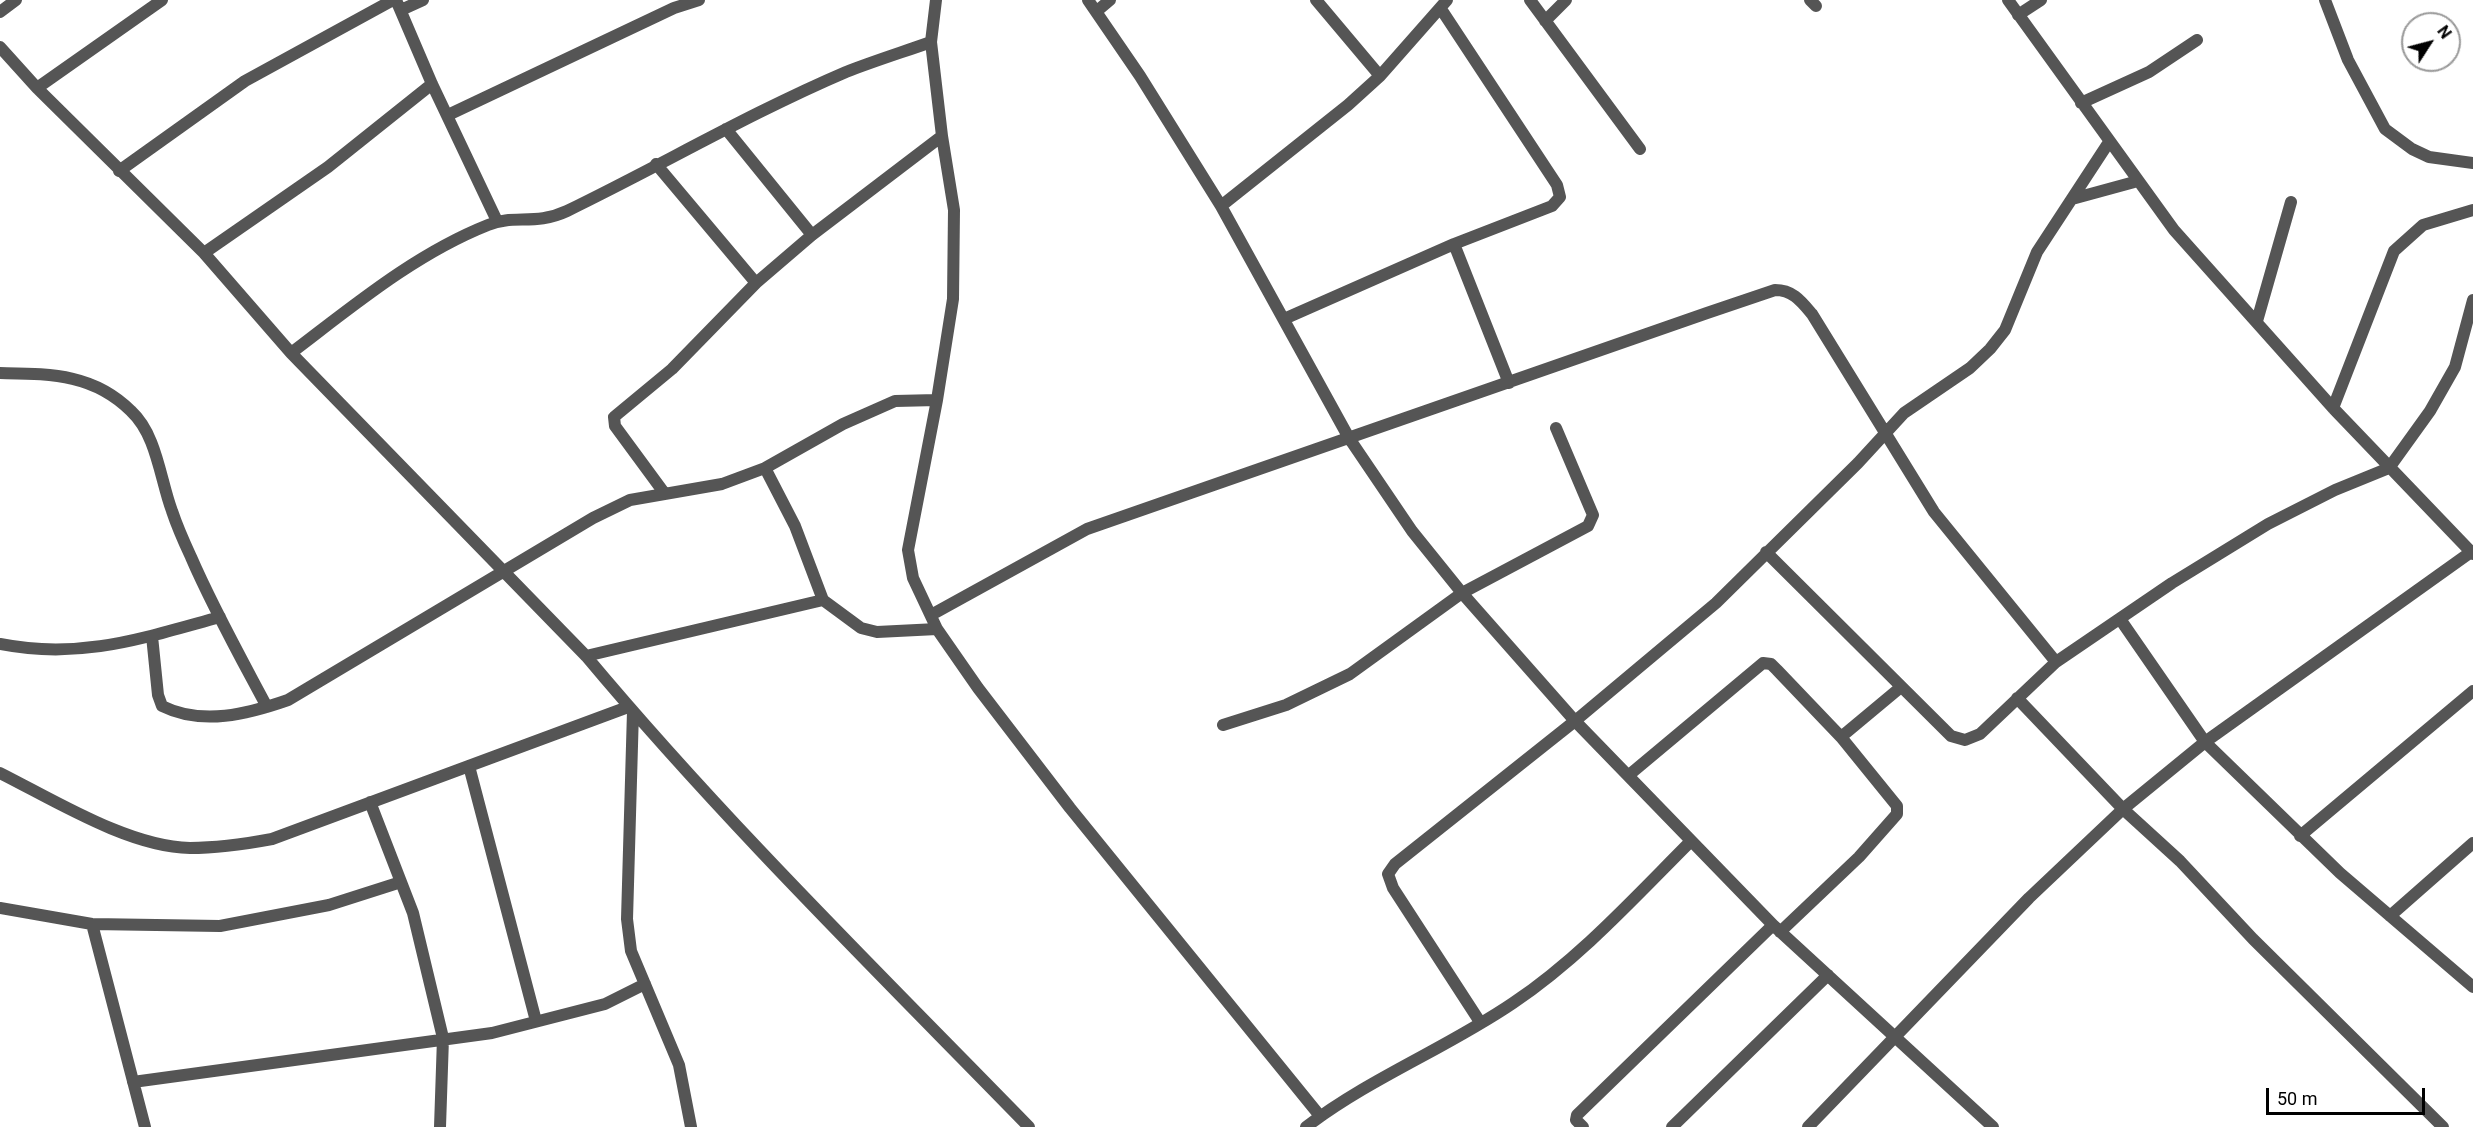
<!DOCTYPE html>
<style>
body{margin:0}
#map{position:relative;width:2473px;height:1127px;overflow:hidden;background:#fff;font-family:Roboto,sans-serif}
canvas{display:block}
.north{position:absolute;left:2401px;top:12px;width:60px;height:60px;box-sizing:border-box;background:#fff;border:2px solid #999;border-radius:50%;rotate:54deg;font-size:16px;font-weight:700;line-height:24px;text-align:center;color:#000}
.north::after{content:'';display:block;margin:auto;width:21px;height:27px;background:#000;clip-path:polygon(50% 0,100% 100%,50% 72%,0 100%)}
.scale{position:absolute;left:2266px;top:1088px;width:159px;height:27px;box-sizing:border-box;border:3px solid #000;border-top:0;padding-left:8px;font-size:18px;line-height:21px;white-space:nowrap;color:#000;-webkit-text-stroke:4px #fff;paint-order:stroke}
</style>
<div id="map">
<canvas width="2473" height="1127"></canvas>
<div class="north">N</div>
<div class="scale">50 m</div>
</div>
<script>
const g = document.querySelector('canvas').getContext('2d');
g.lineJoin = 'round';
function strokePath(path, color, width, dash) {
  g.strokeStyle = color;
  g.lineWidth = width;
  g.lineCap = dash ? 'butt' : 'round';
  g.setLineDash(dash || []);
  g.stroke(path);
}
strokePath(new Path2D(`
 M396 0 432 84 497 221
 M936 0 931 42 942 136 954 210 953 299 937 400 908 550 913 578 937 629 978 688 1070 808 1320 1116
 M1088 0 1140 76 1221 206 1349 438 1412 531 1462 593 1575 721 1773 925 1993 1127
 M1316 0 1380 76
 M1530 0 1640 149
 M1810 0 1816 6
 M2008 0 2174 230 2333 408 2473 554
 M2325 0 2348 60 2385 129 2412 149 2429 157 2473 163
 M401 10 423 0
 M1097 11 1110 0
 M0 12 16 0
 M2018 15 2041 0
 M1545 21 1566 0
 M0 47 37 88 204 253 291 353 586 656C724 821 879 973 1029 1127
 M37 88 162 0
 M2081 103 2149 72 2197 40
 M448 115 674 8 699 0
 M726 129 812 235
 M656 164 756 283
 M119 171 245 81 393 0
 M2072 199 2138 181
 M1221 206 1348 105 1380 76 1447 0
 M1454 244 1509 383
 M204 253 328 167 432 84
 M1284 319 1454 244 1552 206 1560 197 1557 185 1441 9
 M2257 321 2291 202
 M291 353C353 306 415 254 488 225 514 214 535 226 567 211 660 166 750 113 846 72 874 61 903 52 931 42
 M0 373C49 374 93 373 131 411 157 435 160 479 172 511 177 526 184 542 191 557 213 608 241 658 267 707
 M2333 408 2394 251 2423 225 2473 210
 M765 468 795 526 823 600 861 628 877 632 937 629
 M665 494 615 426 614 417 672 369 756 283 812 235 942 136
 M1766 552 1951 736 1965 740 1980 734 2056 662 2172 583 2268 524 2335 490 2389 468 2430 411 2455 367 2473 300
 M931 615 1087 529 1707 313 1775 290C1793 290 1801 301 1812 314L1934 512 2056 662
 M2120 619 2205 742 2340 873 2473 987
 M152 636 158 695 162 706C202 726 248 714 288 700L593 518 630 500 722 484 765 468 843 424 895 401 937 400
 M0 644C81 660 143 638 220 617
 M586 656 823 600
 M2017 698 2123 809 2180 861 2253 939 2443 1127
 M633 711 627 919 631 951 679 1065 691 1127
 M1223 725 1286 705 1350 674 1462 593 1588 526 1593 515 1556 428
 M1841 737 1901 687
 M469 766 536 1021
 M0 773C54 800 129 847 190 848 218 848 245 844 272 839L628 707
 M1629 775 1763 663 1771 664 1777 670 1841 737 1897 806V814L1859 857 1780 932
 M370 802 413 913 443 1038 440 1127
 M2300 836 2473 691
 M0 908 92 924 220 926 329 905 401 882
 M2390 916 2473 843
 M92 924 145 1127
 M1480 1022 1393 888 1388 874 1395 864 1575 721 1716 603 1858 463 1904 413 1970 368 1990 349 2005 330 2037 252 2109 142
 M133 1082 492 1033 605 1004 645 984
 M1306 1127C1370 1078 1447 1048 1513 1003 1580 958 1634 898 1691 841
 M1583 1127 1576 1120 1577 1115 1773 925
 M1672 1127 1828 975
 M1808 1127 2029 898 2123 809 2205 742 2471 552`), '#555', 12);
</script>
